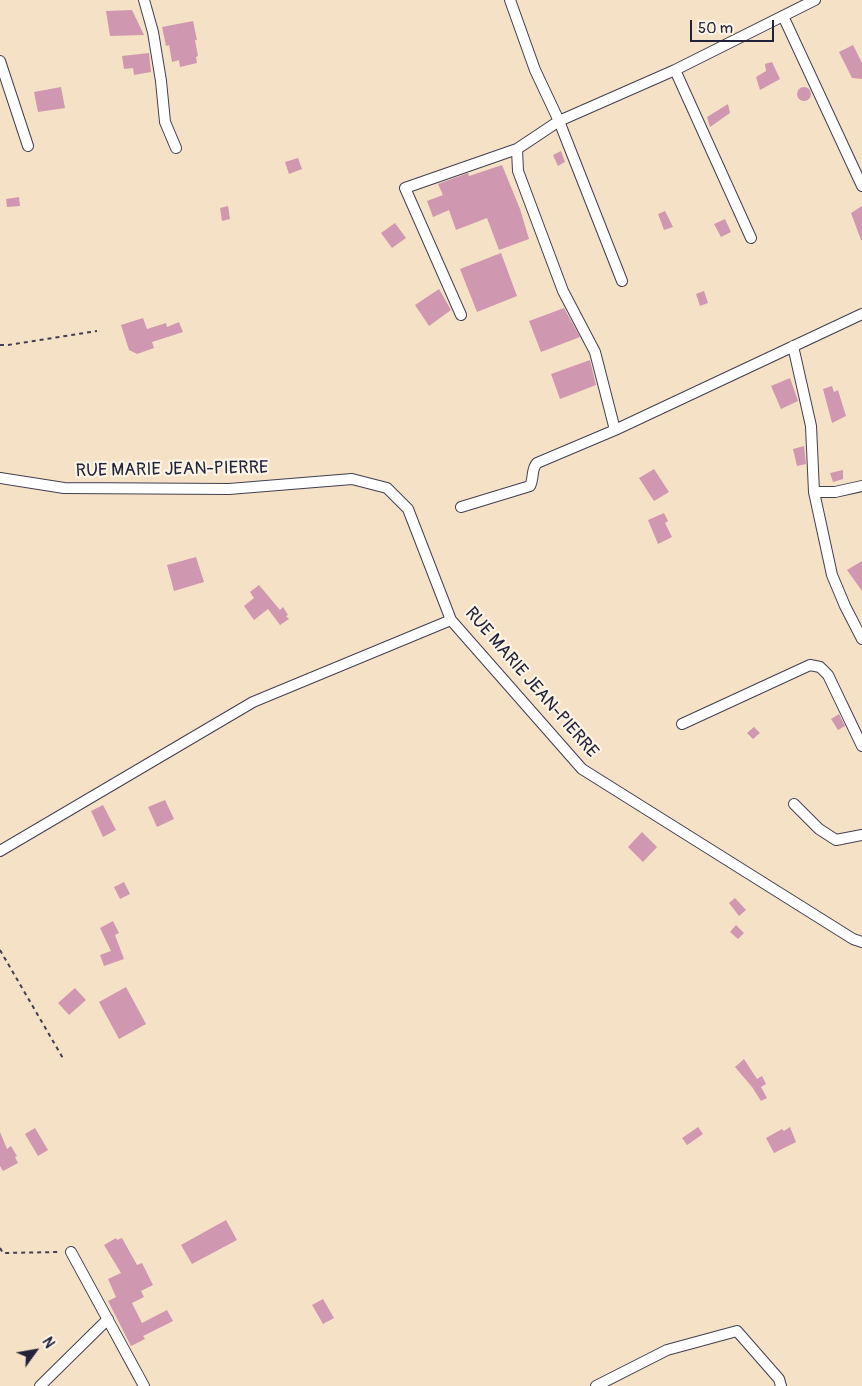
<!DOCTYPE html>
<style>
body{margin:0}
#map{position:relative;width:862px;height:1386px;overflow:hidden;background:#f5e1c6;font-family:Pangolin,sans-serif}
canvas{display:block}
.north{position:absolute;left:10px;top:1326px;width:50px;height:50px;-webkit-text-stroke:4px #fcf5e5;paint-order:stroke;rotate:58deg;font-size:14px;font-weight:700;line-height:20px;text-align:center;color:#22223b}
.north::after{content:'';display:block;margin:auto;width:18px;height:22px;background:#22223b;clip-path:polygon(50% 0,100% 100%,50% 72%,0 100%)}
.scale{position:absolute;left:690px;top:20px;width:84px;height:22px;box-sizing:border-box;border:2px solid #22223b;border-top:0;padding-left:6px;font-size:15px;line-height:18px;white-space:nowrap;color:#22223b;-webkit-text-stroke:4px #fcf5e5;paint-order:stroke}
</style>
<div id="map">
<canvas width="862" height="1386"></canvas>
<div class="north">N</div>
<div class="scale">50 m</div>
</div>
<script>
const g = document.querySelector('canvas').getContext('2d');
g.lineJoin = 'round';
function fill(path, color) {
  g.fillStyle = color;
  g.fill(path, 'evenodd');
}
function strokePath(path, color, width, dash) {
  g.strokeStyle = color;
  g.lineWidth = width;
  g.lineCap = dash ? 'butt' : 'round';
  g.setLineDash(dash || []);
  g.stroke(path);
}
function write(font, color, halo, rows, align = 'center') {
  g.font = font + ' Pangolin,sans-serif';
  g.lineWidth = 4.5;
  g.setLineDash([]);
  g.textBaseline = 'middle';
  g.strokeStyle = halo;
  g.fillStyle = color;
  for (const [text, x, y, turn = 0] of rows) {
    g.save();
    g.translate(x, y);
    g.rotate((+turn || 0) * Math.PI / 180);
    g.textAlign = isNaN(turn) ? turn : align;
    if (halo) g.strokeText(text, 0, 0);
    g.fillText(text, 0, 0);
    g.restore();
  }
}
fill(new Path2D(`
 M132 10 144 35 110 36 106 11Z
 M193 21 197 40H195L198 56 196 57 197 63 180 67 179 60 172 62 169 45 166 46 162 27Z
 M853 45 862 63V79L852 78 839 52Z
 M149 53 151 72 134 75 133 68 124 69 122 56Z
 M772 62 780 79 760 90 756 77 766 71 765 64Z
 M797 94a7 7 0 1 1 14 0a7 7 0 1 1-14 0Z
 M61 87 65 108 38 112 34 92Z
 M728 104 730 113 710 127 707 117Z
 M561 151 565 162 558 166 553 155Z
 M298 158 302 169 289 174 285 162Z
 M502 165 520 209 529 239 499 250 487 218 456 230 449 210 433 217 427 201 443 195 438 184 468 173 469 176Z
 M19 197 20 206 7 207 6 199Z
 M228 206 230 219 222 221 220 208Z
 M862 206V240H861L851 213Z
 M665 211 673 227 664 230 658 214Z
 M725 219 731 232 721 237 714 224Z
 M395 223 406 238 392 248 381 233Z
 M501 253 517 296 477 312 460 269Z
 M439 289 451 310 429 326 415 305Z
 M704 291 708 303 700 306 696 294Z
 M564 308 580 337 541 352 529 321Z
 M143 318 147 329 166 323 167 327 179 322 183 332 152 342 154 348 137 354 129 350 121 325Z
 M590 360 596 385 560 399 551 374Z
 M790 378 798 401 781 409 771 386Z
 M832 386 834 392 838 390 846 416 832 423 823 389Z
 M804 446 806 464 797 466 793 449Z
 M654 469 669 492 654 501 639 478Z
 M843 470V479L833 482 830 473Z
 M664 513 668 521 665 523 672 537 658 544 648 520Z
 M196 557 204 582 174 591 167 565Z
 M862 561V591L847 570Z
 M259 585 280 610 283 607 288 615 286 616 289 619 280 625 268 609 254 620 244 606 254 598 250 592Z
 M839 714 845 726 838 730 831 719Z
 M754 727 760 733 753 739 747 733Z
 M165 800 174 819 157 827 148 807Z
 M103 805 116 830 103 837 91 811Z
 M642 832 657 847 643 862 628 847Z
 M124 882 130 894 120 899 114 887Z
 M735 898 746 910 739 916 729 903Z
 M113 921 119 933 115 935 124 959 104 966 100 955 111 951 100 928Z
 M736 925 744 933 738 939 730 932Z
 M126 987 146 1024 119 1039 99 1002Z
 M75 988 86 1000 69 1015 58 1003Z
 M744 1059 757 1079 762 1076 766 1084 761 1087 767 1098 761 1101 752 1087 735 1067Z
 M698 1127 703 1134 687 1145 682 1138Z
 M790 1127 796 1142 774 1153 766 1138 782 1129 784 1131Z
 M35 1128 48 1150 38 1156 25 1134Z
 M0 1132 7 1149 11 1146 17 1156 15 1157 18 1163 3 1171 0 1166Z
 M226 1220 237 1240 192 1264 181 1245Z
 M116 1238 117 1240 122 1238 137 1265 142 1263 153 1285 141 1291 144 1297 132 1303 142 1323 167 1310 173 1321 143 1336 145 1339 131 1346 108 1301 116 1297 108 1279 121 1273 104 1245Z
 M323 1299 334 1318 323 1324 312 1305Z`), '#d098b0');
const minor = new Path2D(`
 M144 0 153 32 161 81 165 122 176 148
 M510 0 535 70 559 121 622 281
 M783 16 862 186
 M0 61 28 146
 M675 70 751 238
 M517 149 518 171 563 291 595 352 615 430
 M461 315 405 188 517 149 559 121 675 70 815 0
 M793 346 811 426 814 492 832 575 845 606 862 639
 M0 478 64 488 229 489 352 479 387 488 408 509 451 620 582 769 853 939 862 942
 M814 492H835L862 486
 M461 507 530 486C534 479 531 469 537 463L615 430 862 314
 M682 724 810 665 820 667 828 675 862 746
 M794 804 819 829 836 840 862 835
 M0 851 253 702 451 620
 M71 1252 144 1386
 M40 1386 108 1319
 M596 1386 667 1350 737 1331 779 1379 781 1386`);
strokePath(minor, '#423f50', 12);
strokePath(new Path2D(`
 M0 345H8L97 331
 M0 950 64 1060
 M0 1248 3 1253 60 1252`), '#423f50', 2, [4, 4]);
strokePath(minor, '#fff', 10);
write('18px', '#22223b', '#fcf5e5', [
 ["RUE MARIE JEAN-PIERRE",172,470,-1],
 ["RUE MARIE JEAN-PIERRE",531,683,49]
]);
</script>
